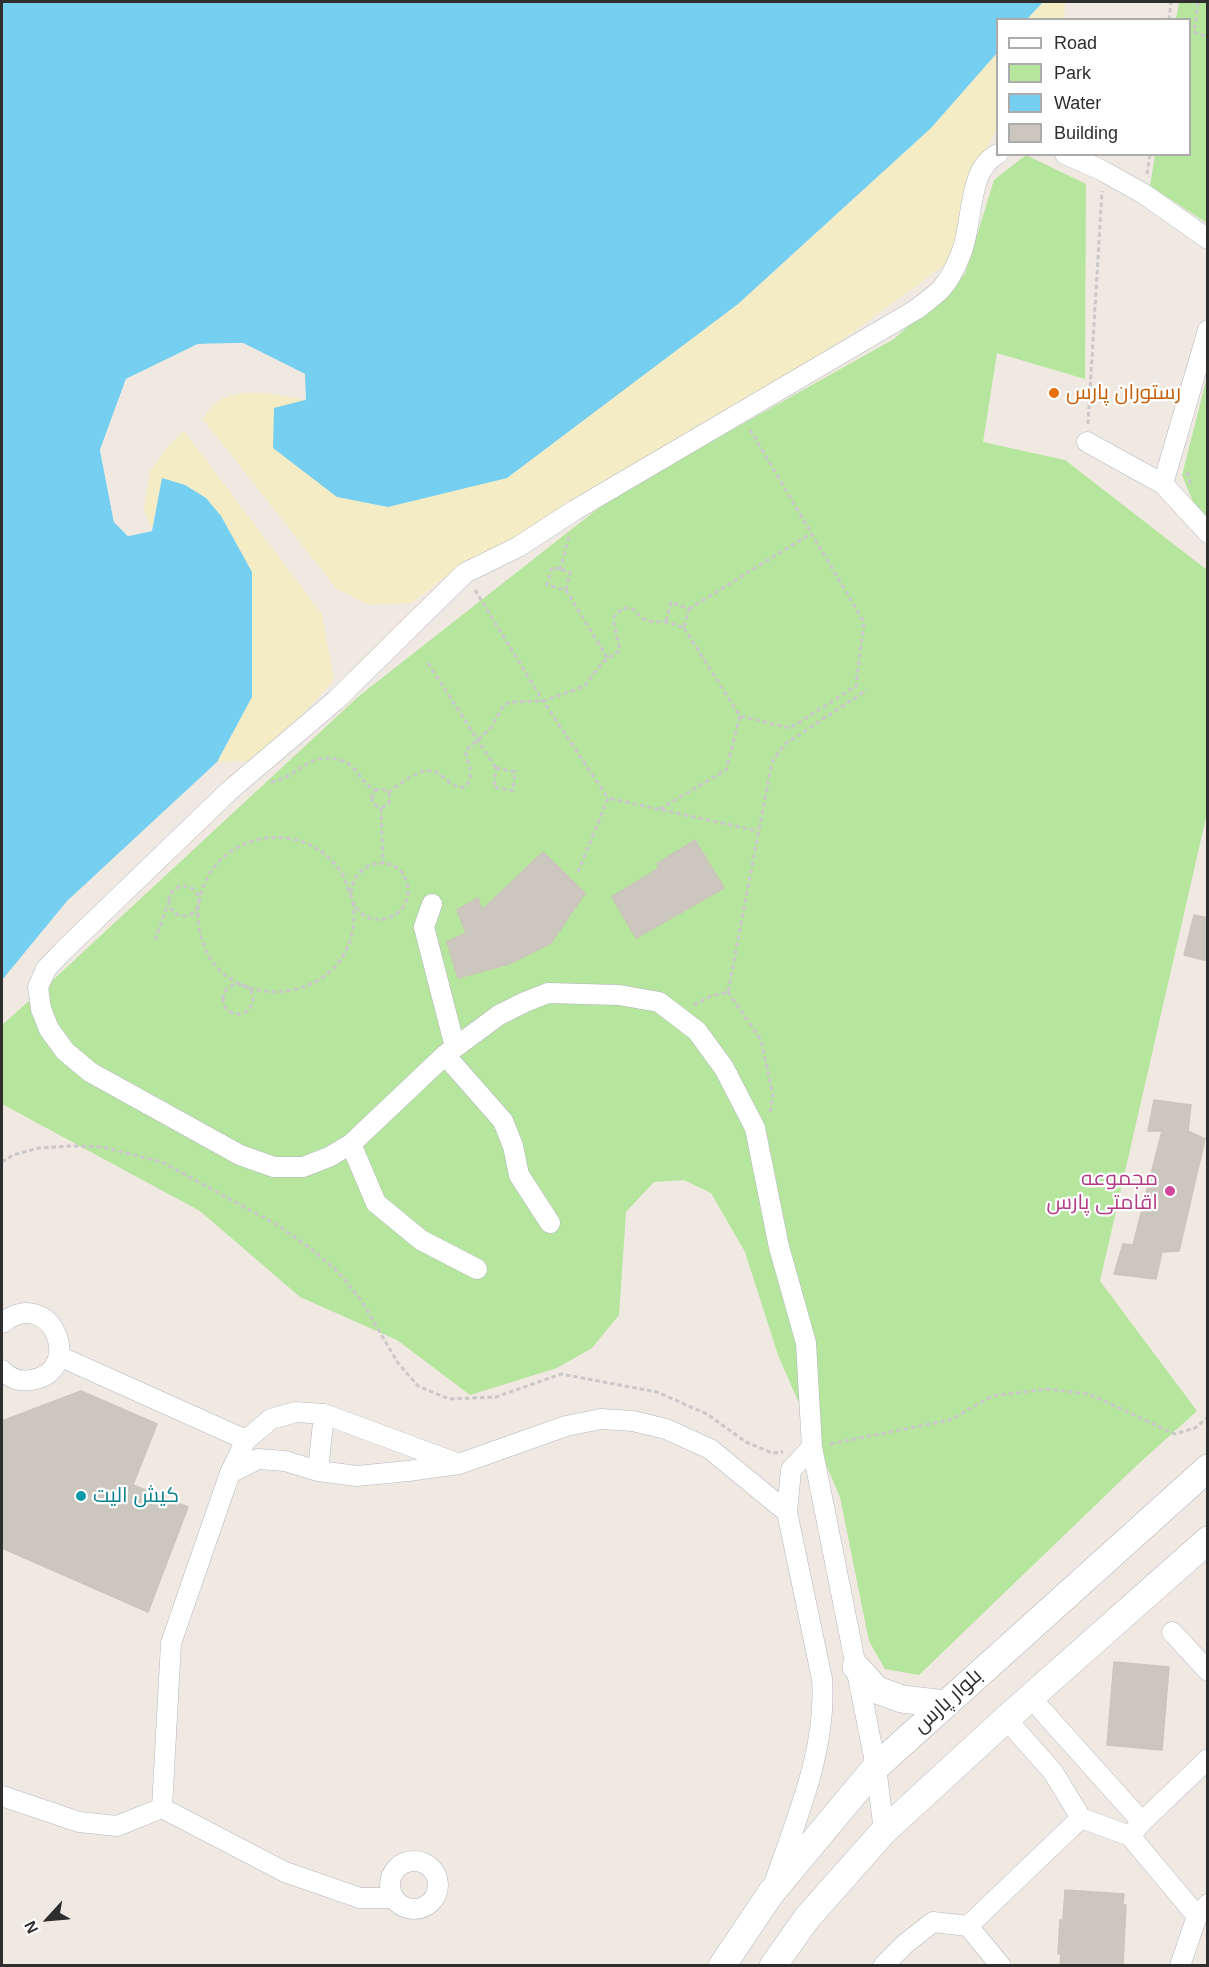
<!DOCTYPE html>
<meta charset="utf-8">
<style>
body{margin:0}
#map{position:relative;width:1209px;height:1967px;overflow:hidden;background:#efe9e1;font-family:Arial,sans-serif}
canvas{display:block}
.frame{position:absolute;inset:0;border:3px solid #2e2e2e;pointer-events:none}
.legend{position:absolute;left:996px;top:18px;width:195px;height:138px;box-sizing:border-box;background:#fff;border:2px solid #ababab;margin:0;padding:8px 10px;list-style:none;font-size:18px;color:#2e2e2e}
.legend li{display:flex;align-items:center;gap:12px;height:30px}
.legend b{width:30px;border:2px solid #ababab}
.north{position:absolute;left:18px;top:1889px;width:60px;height:60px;-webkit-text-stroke:4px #fff;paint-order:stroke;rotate:244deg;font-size:16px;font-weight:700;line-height:24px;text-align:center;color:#2e2e2e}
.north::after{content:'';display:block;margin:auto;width:21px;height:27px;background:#2e2e2e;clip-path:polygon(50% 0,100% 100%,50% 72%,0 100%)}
</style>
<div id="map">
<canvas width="1209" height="1967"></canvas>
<div class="frame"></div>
<ul class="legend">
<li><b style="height:8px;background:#fff"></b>Road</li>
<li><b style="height:16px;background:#b6e59e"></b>Park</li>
<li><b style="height:16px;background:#75cff0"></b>Water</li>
<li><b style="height:16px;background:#cbc7bf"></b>Building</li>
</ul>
<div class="north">N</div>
</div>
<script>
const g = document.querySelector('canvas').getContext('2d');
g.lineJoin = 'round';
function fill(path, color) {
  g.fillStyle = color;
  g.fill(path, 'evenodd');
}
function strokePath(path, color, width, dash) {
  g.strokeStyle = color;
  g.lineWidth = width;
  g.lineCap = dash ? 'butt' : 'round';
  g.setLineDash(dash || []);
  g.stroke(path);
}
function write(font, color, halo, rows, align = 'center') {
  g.font = font + ' Arial,Cairo,sans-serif';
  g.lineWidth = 4.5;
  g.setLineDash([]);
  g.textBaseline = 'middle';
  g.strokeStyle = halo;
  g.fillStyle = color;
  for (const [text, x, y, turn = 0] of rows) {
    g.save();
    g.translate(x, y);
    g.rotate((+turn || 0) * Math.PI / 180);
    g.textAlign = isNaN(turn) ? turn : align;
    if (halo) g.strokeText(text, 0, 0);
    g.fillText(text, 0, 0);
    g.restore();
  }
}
fill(new Path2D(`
 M1179 2H1207V223L1150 186 1155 155 1190 154V20L1176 19Z
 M1026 155 1086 184 1085 379 997 353 983 442 1065 460 1207 570V813L1100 1281 1197 1411 1135 1467 919 1675 885 1669 869 1641 840 1497 778 1355 745 1252 711 1193 684 1180 654 1182 626 1212 619 1315 592 1348 557 1368 470 1395 397 1340 300 1297 200 1211 2 1104V1025L54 979 359 696 614 496 894 339 965 274 994 180Z
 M1207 377V524L1198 514 1182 475Z`), '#b6e59e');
fill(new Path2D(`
 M1043 2H1065L1064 19 1027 20Z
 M997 53V129L967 183 950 261 831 348 514 540 465 561 412 603 369 605 336 588 203 419C207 413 212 404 218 401 245 386 277 395 306 400L337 497 388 507 507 478 738 304 931 128Z
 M184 431 322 614 334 680 303 714 249 761 217 762 252 697V572L221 516 206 498 185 485 162 478 152 531 144 509 150 472 164 451Z`), '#f3ecc5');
fill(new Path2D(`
 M2 2H1043L1027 19 998 20 997 53 931 128 738 304 507 478 388 507 337 497 273 448 274 408 305 400V374L243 343 198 344 126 379 100 450 114 522 128 536 152 531 162 478 185 485 206 498 221 516 252 572V697L217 762 67 901 2 980Z`), '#75cff0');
fill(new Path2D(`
 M243 343 305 374 306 400 298 399 302 398V376L243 346 198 347 129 381 103 450 117 520 129 533 149 528 150 525 152 531 128 536 114 522 100 450 126 379 198 344Z`), '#efe9e1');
const building = new Path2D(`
 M695 840 724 888 636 938 612 897 659 868 657 864Z
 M543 852 585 893 551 943 509 964 458 978 447 942 466 933 457 910 478 898 482 910Z
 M1194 915 1208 918V961L1184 955Z
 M1154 1100 1191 1105 1188 1131 1205 1139 1179 1251 1162 1252 1156 1279 1114 1274 1123 1244 1133 1245 1162 1131H1148Z
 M81 1391 157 1424 133 1485 188 1507 148 1612 2 1548V1421Z
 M1114 1662 1169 1667 1162 1750 1107 1745Z
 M1065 1890 1124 1894 1123 1905H1126L1123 1965H1060L1061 1954H1058L1060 1920H1063Z`);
fill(building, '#cbc7bf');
strokePath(building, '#cbc5ba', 1.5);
const minor = new Path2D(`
 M1065 154 1103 171 1144 194 1208 239
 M1087 442 1163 484 1208 533
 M1163 484 1208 330
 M432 904 424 927 455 1047
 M445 1055 503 1121 513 1146 519 1175 550 1223
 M351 1144 376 1203 421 1240 477 1269
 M2 1323C52 1284 86 1372 31 1380 20 1382 9 1378 2 1370
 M59 1356 246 1440
 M318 1471 324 1414
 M230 1473 258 1459 285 1461 318 1471 357 1476 408 1471 459 1464 566 1426 601 1419 633 1421 666 1429 710 1449 787 1512
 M1172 1632 1208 1671
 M1031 1698 1142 1822
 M1006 1719 1053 1772 1081 1818
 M2 1796 79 1822 117 1826 162 1808
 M884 1831 876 1767 812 1447 806 1343 779 1247 755 1128 724 1068 697 1031 659 1002 619 995 548 993 525 1002 499 1015 445 1055 351 1144 329 1157 303 1167H274L240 1155 90 1072 65 1051 49 1029 41 1009 38 987 46 969 63 951 229 791 336 700 465 573 518 547 575 510 917 309C925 302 935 296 942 288 949 280 956 266 960 256 974 227 966 169 998 154
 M1130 1836 1197 1916
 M390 1885a24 24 0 1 1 48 0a24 24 0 1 1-48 0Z
 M775 1881C797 1817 827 1749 822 1679L787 1512 791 1470 812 1447
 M394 1898H360L285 1872 162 1808 171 1643 230 1473 246 1440 271 1419 296 1412 324 1414 459 1464
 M968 1926 1001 1966
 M883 1966 905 1944 933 1922 968 1926 1081 1818 1130 1836 1142 1822 1208 1759
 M1180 1966 1197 1916 1208 1904`);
const secondary = new Path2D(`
 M856 1667 877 1690 902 1699 945 1704
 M722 1966 771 1893 876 1767 1208 1468
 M773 1966 807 1918 884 1831 1006 1719 1208 1540`);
strokePath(minor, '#b4b7c1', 21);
strokePath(secondary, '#b4b7c1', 28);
strokePath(new Path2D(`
 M1198 2 1194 32 1208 37
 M1169 20 1171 2
 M1147 174 1150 154
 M1088 424 1102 191
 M1187 472 1191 486
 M560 570 569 536
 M475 590 543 701 608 798
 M566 590 570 572 552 567 547 585 566 590 608 659
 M689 609 810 534
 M684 628 740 716 790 728 856 686 864 622 749 428
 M428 663 496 768
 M496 768 515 772 513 791 494 787Z
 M271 782C297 778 307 753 336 759 340 760 346 762 349 764 360 773 362 783 376 791
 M372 798a9 9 0 1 1 18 0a9 9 0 1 1-18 0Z
 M388 792C398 786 413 773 425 771 429 770 434 771 438 773 445 777 465 801 470 777 472 767 465 759 466 750L490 729 504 705 510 702 543 701 575 690 585 685 603 662 619 651V645L613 619 622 608 633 609C648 624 646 621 664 622 671 622 678 626 684 628L689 609 671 602 666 621
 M381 808 383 863
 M660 809 726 770 740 716
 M578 872 608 798 758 831
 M169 901a15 15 0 1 1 30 0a15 15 0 1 1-30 0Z
 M351 893C355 853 408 854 408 891 408 914 381 928 362 914 350 904 350 887 342 874 318 834 264 826 227 854 208 869 197 894 198 918 204 1025 367 1012 353 902
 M155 940 168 904
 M223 999a15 15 0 1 1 30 0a15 15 0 1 1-30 0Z
 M728 992 761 1040 773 1095 770 1113
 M694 1005 711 996 728 992 772 762 785 744 867 690
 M2 1162 13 1155 39 1148 70 1146 102 1147 162 1162 279 1226 314 1251 339 1273 361 1300 398 1363 418 1386 449 1399 496 1397 561 1374 657 1392 707 1414 746 1442 772 1453 783 1452
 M830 1444 950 1420 992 1396 1047 1389 1089 1394 1175 1434 1195 1428 1208 1417`), '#c9c9c9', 3, [4.5, 3]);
strokePath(minor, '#fff', 20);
strokePath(secondary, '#fff', 27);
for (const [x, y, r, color] of [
 [1054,393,6,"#e8710a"],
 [1170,1191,6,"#d1479c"],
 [81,1496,6,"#0f9aa8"]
]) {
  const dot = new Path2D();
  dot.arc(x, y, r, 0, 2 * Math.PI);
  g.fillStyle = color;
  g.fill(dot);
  strokePath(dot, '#fff', 2);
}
write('21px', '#c56008', '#fff', [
 ["رستوران پارس",1066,393]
], 'left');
write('21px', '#b23c85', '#fff', [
 ["مجموعه",1158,1179],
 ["اقامتی پارس",1158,1203]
], 'right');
write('21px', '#0d838f', '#fff', [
 ["کیش الیت",93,1496]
], 'left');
write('21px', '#2e2e2e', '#fff', [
 ["بلوار پارس",948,1701,-42]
]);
</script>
